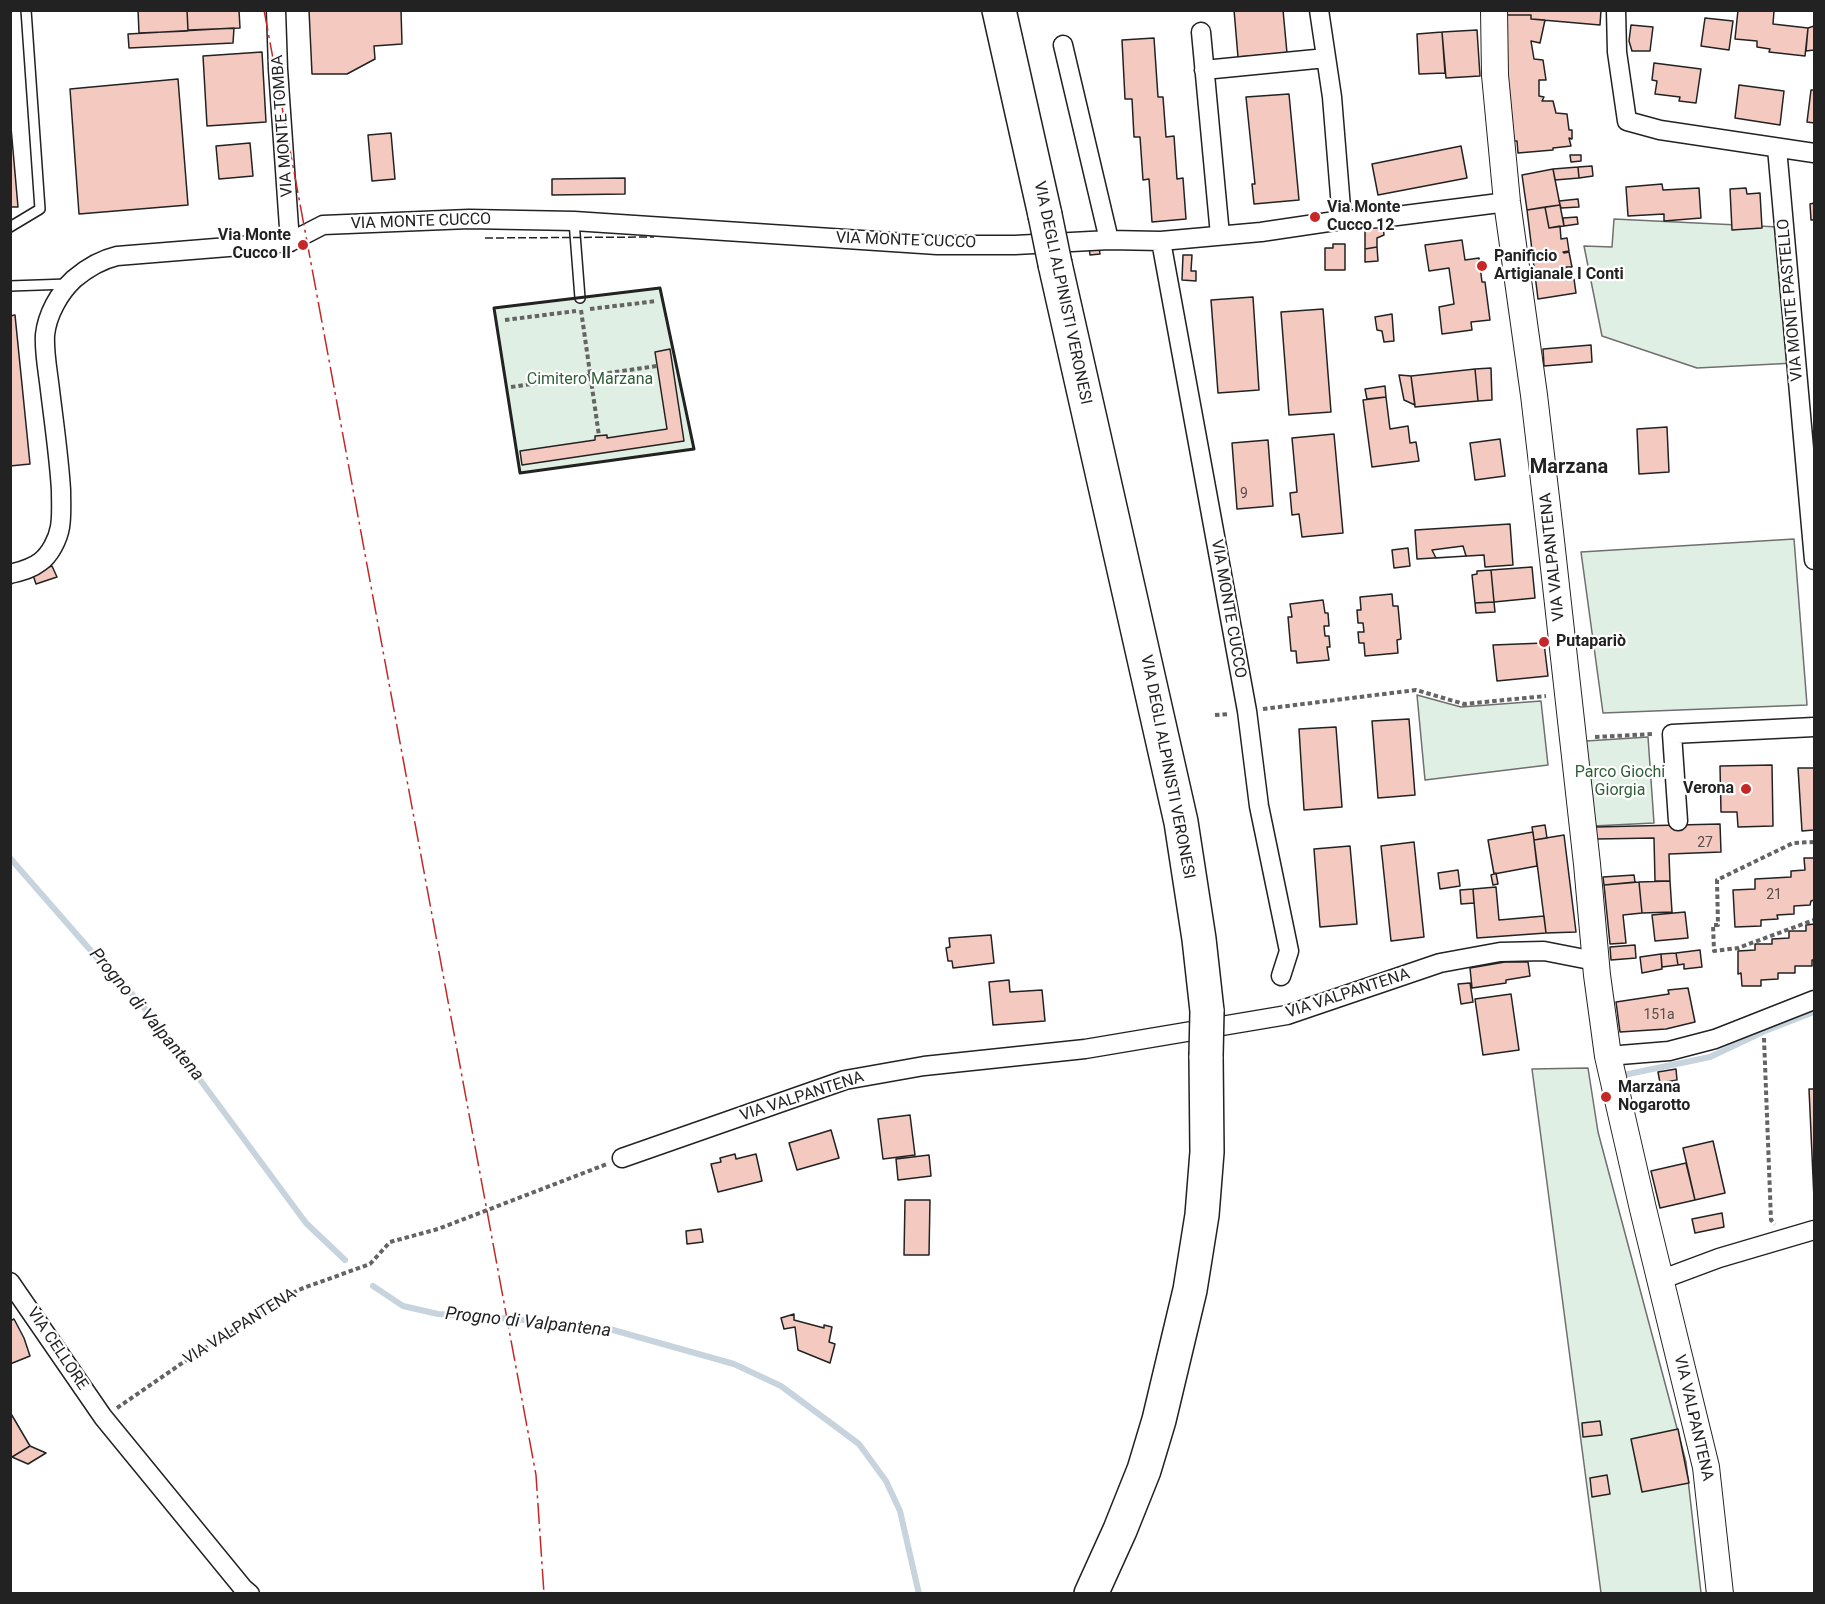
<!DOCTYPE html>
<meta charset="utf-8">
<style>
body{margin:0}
#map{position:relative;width:1825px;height:1604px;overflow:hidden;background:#fff;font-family:Roboto,sans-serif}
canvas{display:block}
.frame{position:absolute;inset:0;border:12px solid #222;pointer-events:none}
</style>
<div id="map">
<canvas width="1825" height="1604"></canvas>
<div class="frame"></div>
</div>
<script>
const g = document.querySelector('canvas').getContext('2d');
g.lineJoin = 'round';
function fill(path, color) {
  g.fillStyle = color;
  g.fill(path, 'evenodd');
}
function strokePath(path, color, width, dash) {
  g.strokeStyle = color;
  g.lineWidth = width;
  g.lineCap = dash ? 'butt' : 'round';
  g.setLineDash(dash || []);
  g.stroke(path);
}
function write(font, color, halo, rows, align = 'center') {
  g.font = font + ' Roboto,sans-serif';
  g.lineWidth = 4.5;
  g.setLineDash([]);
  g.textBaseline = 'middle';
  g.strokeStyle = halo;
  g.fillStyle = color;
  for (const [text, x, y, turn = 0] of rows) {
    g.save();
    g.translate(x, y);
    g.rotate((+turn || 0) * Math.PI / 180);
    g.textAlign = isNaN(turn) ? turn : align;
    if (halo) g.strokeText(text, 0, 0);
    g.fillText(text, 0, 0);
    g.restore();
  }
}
const green = new Path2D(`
 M1614 219 1779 227 1795 363 1697 368 1602 336 1584 246 1612 247Z
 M660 288 694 449 520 473 494 308Z
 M1794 539 1807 705 1603 713 1581 552Z
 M1417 695 1461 707 1541 701 1548 765 1425 780Z
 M1648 737 1654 823 1593 826 1586 741Z
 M1588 1068 1598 1132 1686 1462 1701 1593H1601L1532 1069Z`);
fill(green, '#e0efe3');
strokePath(green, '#6f6f6f', 1.5);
strokePath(new Path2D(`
 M10 858 99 960 131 993 161 1027 306 1223 345 1260
 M1619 1076 1710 1057 1765 1031 1814 1012
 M373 1286 403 1306 438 1314 490 1317 606 1328 734 1364 781 1386 859 1444 886 1481 900 1511 919 1594`), '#c7d3dd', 6);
const building = new Path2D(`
 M138 10H187L188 31 139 33Z
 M187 10H239L240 28 188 30Z
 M309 10H401L402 44 374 46 375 59 347 74H312Z
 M1234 10H1283L1287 53 1238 57Z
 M1507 10H1601L1600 25 1531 19V15H1507Z
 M1738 10 1774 11 1773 24 1808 28 1805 56 1769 52 1770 49 1757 47V41L1735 39Z
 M1505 15H1531V19L1545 20 1540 43 1531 41 1534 59 1543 60 1546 80H1539V96L1544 97 1542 101H1553L1556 113 1567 114 1569 130H1572V139L1569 138 1571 146 1553 148V150L1518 153 1517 141H1514L1506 59Z
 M1705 18 1733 21 1729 50 1701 46Z
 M1631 25 1653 27 1650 51H1632L1629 41Z
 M1814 26V50L1806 51 1808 28Z
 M234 28 233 43 129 48 128 34Z
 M1477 30 1480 76 1446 78 1442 32Z
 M1442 32 1445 73 1419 74 1417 34Z
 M1154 38 1158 97H1163L1166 137 1174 136 1177 179 1183 178 1186 219 1152 222 1149 179 1143 180 1140 137H1134L1132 99H1125L1122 40Z
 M262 52 266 122 207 126 203 56Z
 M1654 63 1701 69 1696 103 1679 101 1680 97 1655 94 1657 81 1652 80Z
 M178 79 188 205 79 214 70 89Z
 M1739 85 1784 91 1780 125 1735 118Z
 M1811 90H1814V123L1807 122Z
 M1289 94 1299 200 1254 204 1252 184H1255L1246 97Z
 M10 116 18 207H10Z
 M391 133 395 179 372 181 368 135Z
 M250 143 253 176 219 179 216 146Z
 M1461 146 1467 178 1378 195 1372 164Z
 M1570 155H1581V161L1571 162Z
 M1592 166 1593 176 1579 178 1578 167Z
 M1578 167 1579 178 1555 180 1553 169Z
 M1553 169 1560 205 1527 210 1522 175Z
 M625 178V194L552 195V179Z
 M1662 184 1663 190 1699 188 1701 218 1664 221V214L1628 216 1626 187Z
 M1746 188 1747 194 1760 193 1762 228 1732 230 1730 189Z
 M1578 199 1579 207 1561 208 1559 201Z
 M1814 203V220H1811L1810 204Z
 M1560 205 1564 226 1549 228 1545 207Z
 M1545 207 1549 228 1560 226 1561 239 1567 238 1569 251 1563 252 1564 253 1569 252 1572 267H1566L1567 280 1574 279 1576 293 1538 299 1527 210Z
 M1577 217 1578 224 1564 226 1563 218Z
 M1383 226 1384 235 1377 238V247L1365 249V229Z
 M1462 240 1465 260 1479 258 1482 282H1485L1490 320 1471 322 1472 330 1442 334 1439 307 1454 304 1449 268 1429 271 1425 245Z
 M1333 244H1345V270H1325V248H1333Z
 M1089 247H1099L1100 254 1090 255Z
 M1377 247 1378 261 1365 262V249Z
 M1183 255H1192L1191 271H1196V281L1182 280Z
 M1253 297 1259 390 1218 393 1211 300Z
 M1323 309 1331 412 1289 415 1281 312Z
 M1392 314 1394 341 1384 342 1382 331 1377 330 1375 317Z
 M15 315 30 464 10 466V316Z
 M1591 345 1592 362 1544 366 1543 349Z
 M670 349 684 441 522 465 520 451 595 440V436L607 435V438L667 429 655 352Z
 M1491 368 1492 400 1478 401 1475 369Z
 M1475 369 1478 401 1415 407 1411 376Z
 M1399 375 1411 376 1415 405 1404 400Z
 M1385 386 1386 397 1367 399 1365 389Z
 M1386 397 1390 429 1408 426 1410 443 1416 442 1419 461 1372 467 1363 400Z
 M1667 427 1669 472 1639 474 1637 429Z
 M1334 434 1343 533 1302 537 1299 514 1292 515 1290 493 1297 492 1292 438Z
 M1500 439 1505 476 1475 480 1470 443Z
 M1268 440 1273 506 1237 509 1232 443Z
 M1510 524 1513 565 1485 567 1484 555 1417 559 1415 530Z
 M1463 546 1466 556 1436 558 1432 550Z
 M1408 548 1410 566 1394 568 1392 550Z
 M52 566 57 577 36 584 32 572Z
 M1532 567 1535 598 1494 602 1491 570Z
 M1491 570 1494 602 1475 603 1472 575 1477 574V571Z
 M1392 594 1393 606H1398L1401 639 1397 640 1398 653 1365 656 1364 643H1359L1358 632H1364L1363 623H1358L1357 610H1361L1360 597Z
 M1323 600 1325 613H1328L1329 626H1324L1325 636H1329L1330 647H1327L1329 660 1297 663 1296 651H1291L1288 617H1292L1290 604Z
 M1494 602 1495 612 1476 613 1475 603Z
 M1544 643 1548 676 1497 681 1493 645Z
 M1409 719 1415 795 1378 798 1372 721Z
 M1336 727 1342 807 1304 810 1299 729Z
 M1772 765 1773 826 1738 827 1737 812H1721L1720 766Z
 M1798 768H1814V830L1802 831Z
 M1720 824 1721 852 1669 854 1670 881H1655L1654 838 1597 839 1595 827Z
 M1545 825 1547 838 1534 840 1532 827Z
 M1533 832 1537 866 1494 874 1488 840Z
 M1564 835 1576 932 1546 933 1534 840Z
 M1414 842 1424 937 1391 941 1381 846Z
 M1350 846 1357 924 1320 927 1314 849Z
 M1804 858H1814V900L1811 901 1810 905 1794 906V914L1777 915 1778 919 1761 920V926L1735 927 1733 890 1755 889V879L1791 877V871L1805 870Z
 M1458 870 1460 886 1440 889 1438 873Z
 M1496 873 1498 884 1493 885 1491 875Z
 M1634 875 1635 882 1604 885 1603 877Z
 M1670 881 1672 912 1642 913 1639 882Z
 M1639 882 1642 913 1623 915 1626 943 1610 944 1604 885Z
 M1496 887 1499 920 1544 916 1546 933 1477 938 1473 889Z
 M1473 889 1474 903 1461 904 1460 890Z
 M1685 912 1688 938 1655 941 1652 915Z
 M1814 924V960H1812V966H1795V973H1778V979L1761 980V986H1742L1741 973 1738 974V951L1755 950V944H1772V939L1789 938V931H1806V925Z
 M991 935 994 963 953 968 952 961H948L946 948 950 947 949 938Z
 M1635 945 1636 958 1611 960 1610 947Z
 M1700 950 1702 967 1684 969V964L1678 965 1676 953Z
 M1676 953 1678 965 1662 967 1661 954Z
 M1661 954 1662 969 1642 973 1640 957Z
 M1505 962H1528L1530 976 1506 980V983L1472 988 1470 968Z
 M1009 980 1010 992 1042 990 1045 1021 993 1025 989 982Z
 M1470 983 1473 1002 1461 1004 1458 984Z
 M1688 988 1695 1022 1666 1029 1620 1032 1616 1002 1669 994 1668 990Z
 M1511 994 1519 1050 1483 1055 1475 999Z
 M1676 1069 1677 1080 1660 1083 1658 1072Z
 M1809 1089H1814V1199Z
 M910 1115 915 1155 883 1159 878 1119Z
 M831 1130 839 1158 797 1170 789 1143Z
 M1713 1141 1725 1193 1695 1200 1683 1148Z
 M735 1154 736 1159 756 1154 762 1181 718 1192 711 1164 721 1162 720 1158Z
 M929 1155 931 1176 898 1180 896 1159Z
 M1686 1163 1695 1200 1660 1208 1651 1171Z
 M905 1200H930L929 1255H904Z
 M1722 1213 1724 1227 1695 1233 1692 1219Z
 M701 1229 703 1242 687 1244 686 1231Z
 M794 1314V1320L824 1328V1325L832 1327 829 1342 835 1344 830 1363 798 1350 795 1327 784 1329 781 1318Z
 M14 1319 24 1338 30 1356 10 1364V1321Z
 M10 1412 30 1446 12 1457 10 1455Z
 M1600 1421 1602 1435 1583 1437 1582 1423Z
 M1678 1429 1689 1483 1642 1492 1631 1439Z
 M30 1446 46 1453 28 1464 12 1457Z
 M1607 1475 1610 1494 1592 1497 1590 1478Z`);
fill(building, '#f3c9c0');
strokePath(building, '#222', 1.5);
const lane = new Path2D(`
 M574 221 580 298
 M10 227 40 209 26 10
 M10 286 68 284`);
const street = new Path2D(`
 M276 10 278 69 290 242
 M1319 10 1332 97 1342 220
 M1616 10 1617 52 1627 121 1660 130 1814 153
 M1201 32 1220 235
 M1063 45 1109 240
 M1204 70 1326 58
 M1777 148 1814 560
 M1161 241 1247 711 1259 806 1289 951 1281 976
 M10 574C21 571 31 569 40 562 50 555 58 539 60 527 62 515 61 503 61 490 59 457 54 423 50 390 48 372 44 353 45 335 47 315 59 293 74 279 87 268 100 260 117 256L290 242 323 225 469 219 574 221 937 245H1015L1109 240 1161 241 1261 232 1342 220 1381 218 1507 202
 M1678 821 1672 734 1814 727
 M1608 1056 1669 1051 1715 1039 1814 1000
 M622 1158 845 1080 924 1066 1085 1049 1287 1015 1440 963 1500 952 1544 951 1595 961
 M1660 1280 1719 1258 1814 1230
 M10 1282 103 1417 243 1588 250 1594`);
const secondary = new Path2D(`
 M1494 10 1495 75 1507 202 1534 395 1550 532 1587 864 1597 975 1608 1056 1643 1209 1706 1467 1720 1594`);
const highway = new Path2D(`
 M999 10 1045 215
 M1055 264 1181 822 1199 939 1207 1011
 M1091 1594 1120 1530 1144 1470 1159 1420 1190 1290 1202 1215 1207 1152 1206 1056`);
strokePath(lane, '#222', 12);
strokePath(street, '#222', 21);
strokePath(secondary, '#222', 28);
strokePath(highway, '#222', 36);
strokePath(new Path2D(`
 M590 309 657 301
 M581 310 599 436
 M505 320 576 311
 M511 387 657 366
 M1263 709 1416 690 1464 704 1546 696
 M1215 715 1229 714
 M1595 737 1654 734
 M1814 842 1793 843 1717 880 1718 925H1713L1714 951 1738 948 1814 920
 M1764 1038 1771 1220 1775 1224
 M117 1408 194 1355 298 1290 370 1264 390 1242 438 1229 607 1164`), '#646464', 4, [4.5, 3]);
strokePath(lane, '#fff', 9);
strokePath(street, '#fff', 18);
strokePath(secondary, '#fff', 26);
strokePath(highway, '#fff', 33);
const highwayBridge = new Path2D(`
 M1045 215 1055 264
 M1206 1056 1207 1011`);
strokePath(highwayBridge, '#222', 36, []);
strokePath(highwayBridge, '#fff', 33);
strokePath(new Path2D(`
 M485 238 654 237`), '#222', 1.5, [8, 3]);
strokePath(new Path2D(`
 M660 288 694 449 520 473 494 308Z`), '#222', 3);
strokePath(new Path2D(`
 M264 10 536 1475 544 1594`), '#c62828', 1.5, [21, 4.5, 3, 4.5]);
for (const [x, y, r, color] of [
 [1315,217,6,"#c62828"],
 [303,245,6,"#c62828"],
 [1482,266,6,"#c62828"],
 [1544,642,6,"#c62828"],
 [1746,789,6,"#c62828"],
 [1606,1097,6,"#c62828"]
]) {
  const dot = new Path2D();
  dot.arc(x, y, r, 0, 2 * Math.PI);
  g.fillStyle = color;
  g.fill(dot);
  strokePath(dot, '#fff', 2);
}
write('14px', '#564c4a', null, [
 ["9",1244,494],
 ["27",1705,843],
 ["21",1774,895],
 ["151a",1659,1015]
]);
write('16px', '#222', '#fff', [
 ["VIA MONTE TOMBA",283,126,-94],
 ["VIA MONTE CUCCO",421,222,-2],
 ["VIA MONTE CUCCO",906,241,2],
 ["VIA DEGLI ALPINISTI VERONESI",1062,293,78],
 ["VIA MONTE PASTELLO",1791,300,-95],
 ["VIA VALPANTENA",1553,557,-96],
 ["VIA MONTE CUCCO",1228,609,80],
 ["VIA DEGLI ALPINISTI VERONESI",1167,767,79],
 ["VIA VALPANTENA",1348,994,-18],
 ["VIA VALPANTENA",802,1097,-18],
 ["VIA VALPANTENA",240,1327,-32],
 ["VIA CELLORE",57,1349,56],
 ["VIA VALPANTENA",1693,1418,77]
]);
write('bold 16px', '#222', '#fff', [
 ["Via Monte",1327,208],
 ["Cucco 12",1327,226],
 ["Via Monte",291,236,"right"],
 ["Cucco II",291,254,"right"],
 ["Panificio",1494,257],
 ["Artigianale I Conti",1494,275],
 ["Putapariò",1556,642],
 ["Verona",1734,789,"right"],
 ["Marzana",1618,1088],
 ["Nogarotto",1618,1106]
], 'left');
write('16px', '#2f5e38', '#fff', [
 ["Cimitero Marzana",590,380],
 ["Parco Giochi",1620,773],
 ["Giorgia",1620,791]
]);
write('italic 18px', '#222', '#fff', [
 ["Progno di Valpantena",146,1015,50],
 ["Progno di Valpantena",528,1323,6]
]);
write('bold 20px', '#222', '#fff', [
 ["Marzana",1569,468]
]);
</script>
